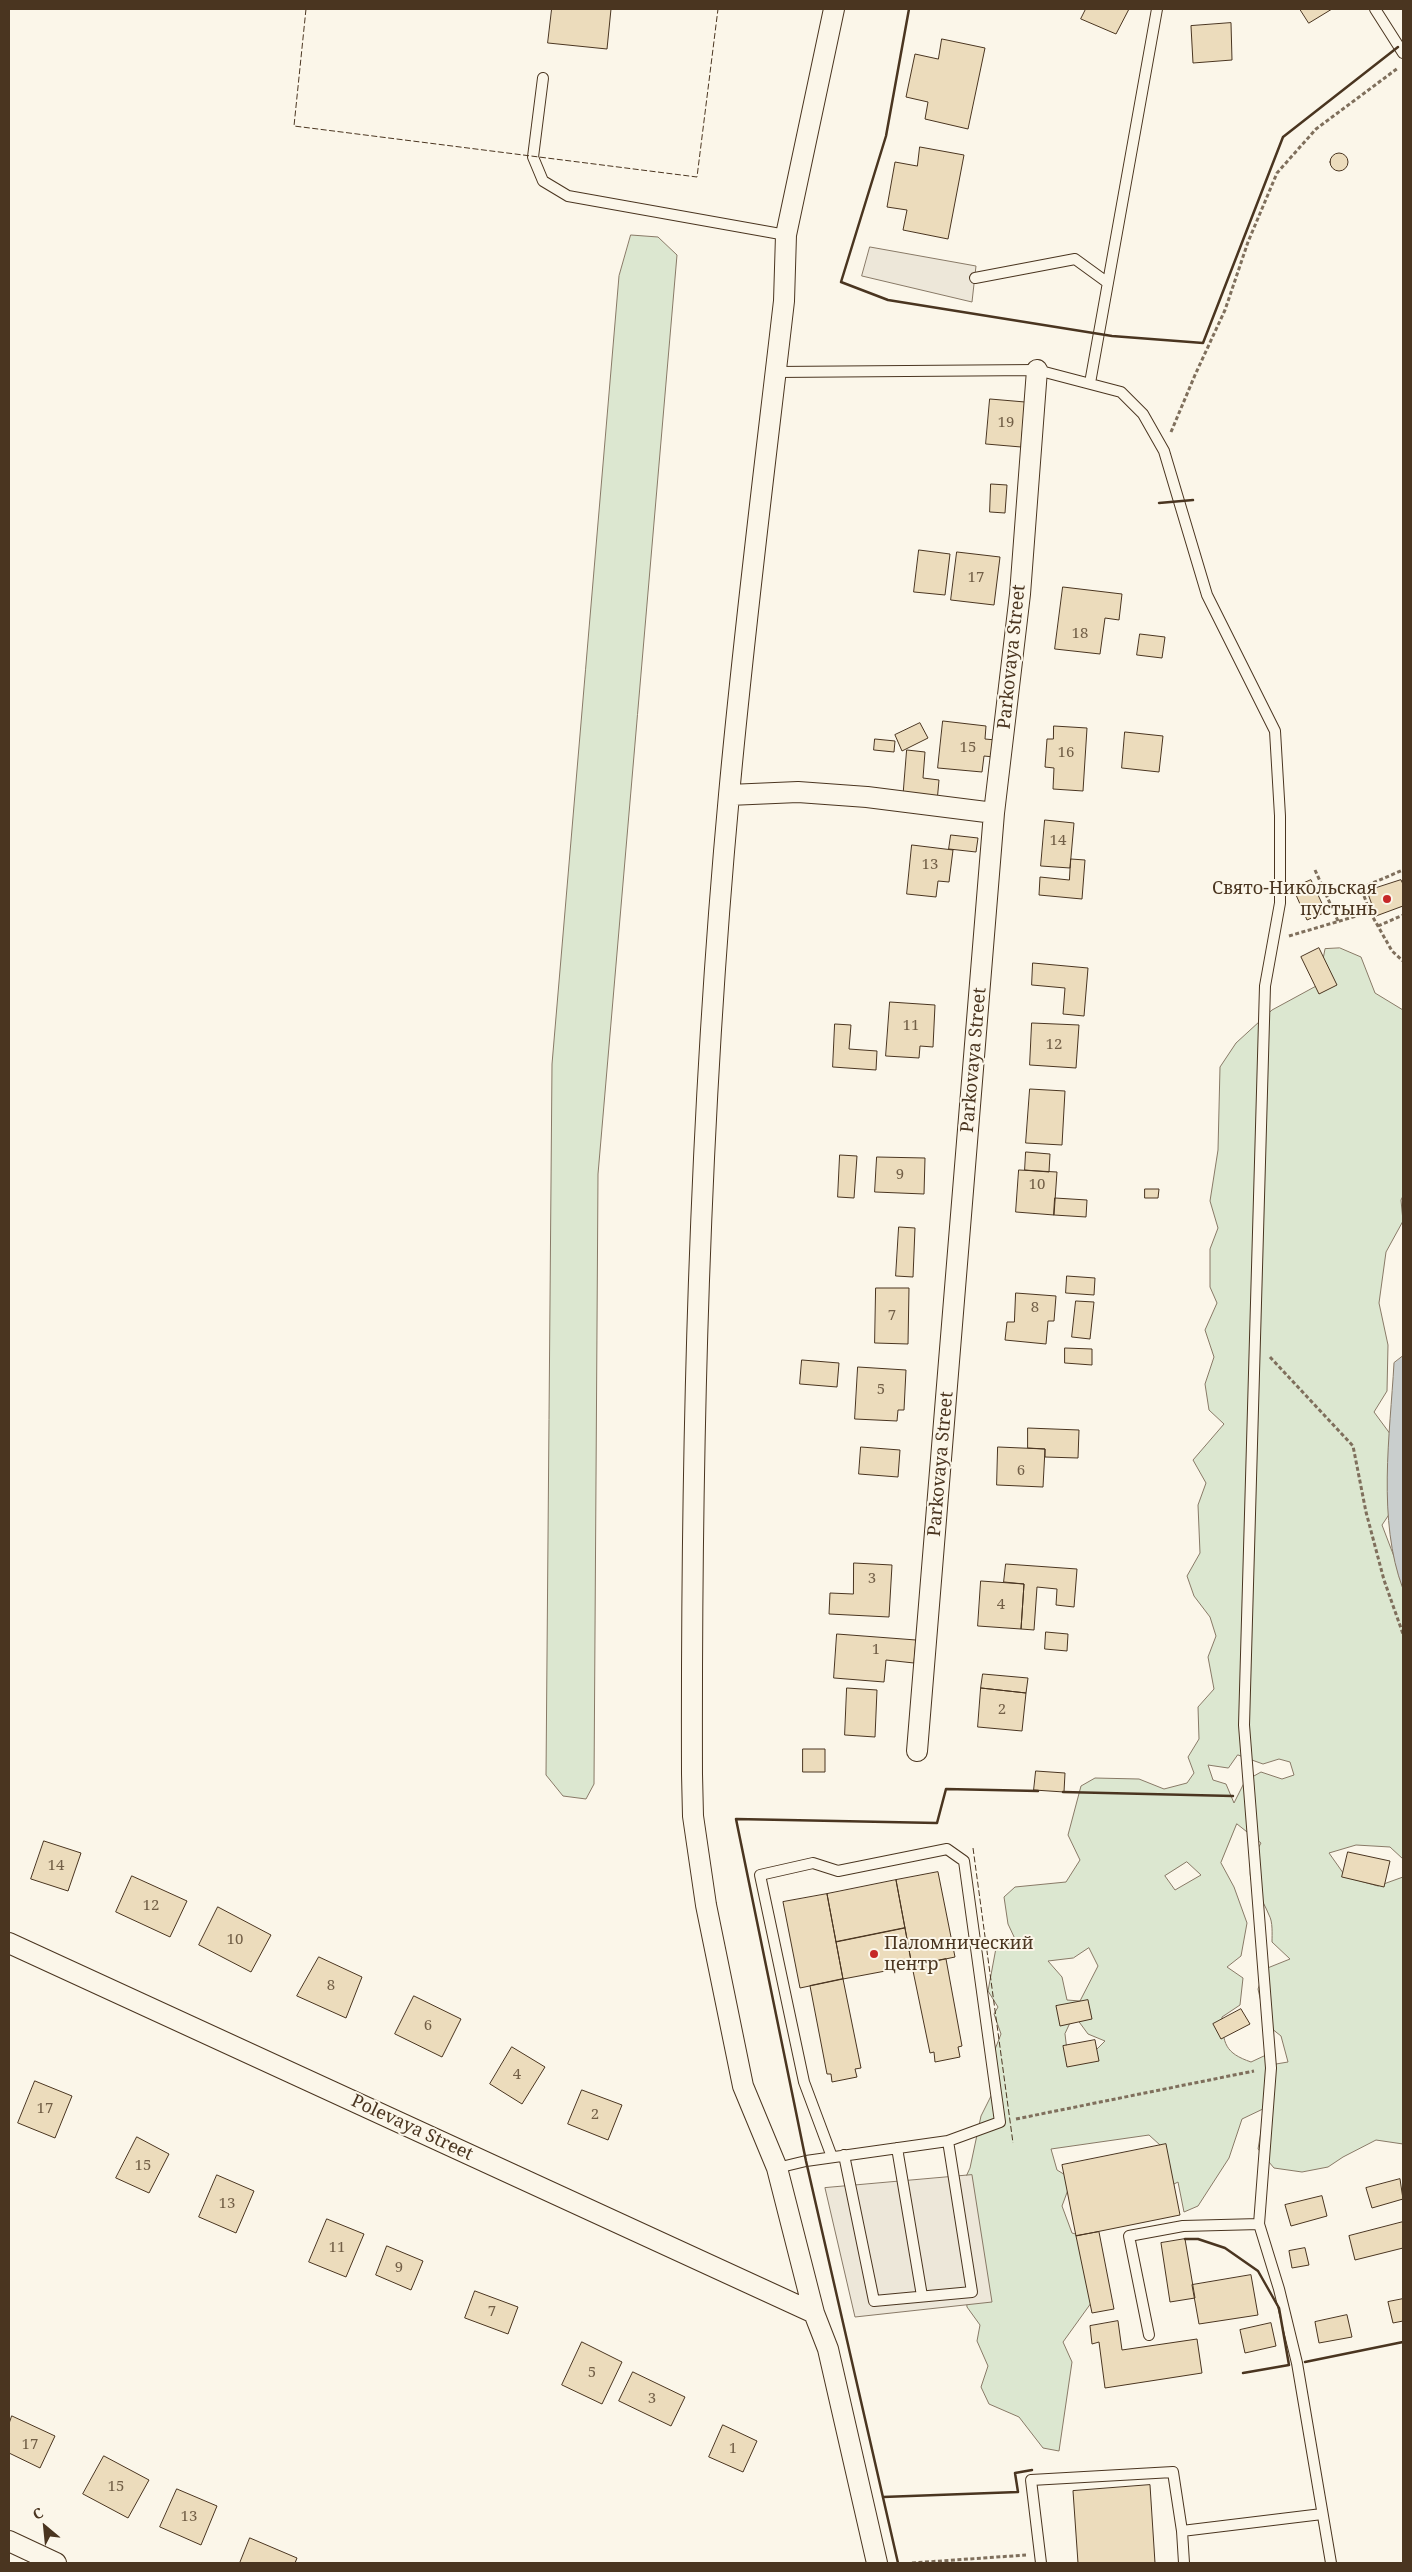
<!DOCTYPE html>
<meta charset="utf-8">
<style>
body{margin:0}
#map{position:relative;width:1412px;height:2572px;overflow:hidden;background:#fbf6e9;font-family:"Noto Serif",serif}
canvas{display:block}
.frame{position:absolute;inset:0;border:10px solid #4a3520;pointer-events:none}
.north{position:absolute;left:20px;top:2502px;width:50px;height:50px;-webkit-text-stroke:4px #fbf6e9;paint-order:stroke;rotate:332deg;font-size:14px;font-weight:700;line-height:20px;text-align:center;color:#4a3520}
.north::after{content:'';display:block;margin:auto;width:18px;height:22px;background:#4a3520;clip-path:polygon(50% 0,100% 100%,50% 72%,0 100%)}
</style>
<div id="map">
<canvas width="1412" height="2572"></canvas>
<div class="frame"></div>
<div class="north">С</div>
</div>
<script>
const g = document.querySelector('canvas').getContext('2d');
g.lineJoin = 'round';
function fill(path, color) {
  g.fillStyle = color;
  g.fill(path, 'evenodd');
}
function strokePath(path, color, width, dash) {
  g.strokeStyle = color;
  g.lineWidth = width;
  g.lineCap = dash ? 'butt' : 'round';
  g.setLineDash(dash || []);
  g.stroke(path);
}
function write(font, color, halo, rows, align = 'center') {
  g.font = font + ' "Noto Serif",serif';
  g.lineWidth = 4;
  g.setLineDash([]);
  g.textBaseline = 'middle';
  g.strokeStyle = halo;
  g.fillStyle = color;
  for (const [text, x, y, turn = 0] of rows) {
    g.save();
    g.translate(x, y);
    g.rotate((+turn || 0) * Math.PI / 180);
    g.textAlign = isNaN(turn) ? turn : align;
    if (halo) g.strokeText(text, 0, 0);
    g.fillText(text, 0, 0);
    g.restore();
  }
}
const green = new Path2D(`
 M631 235 658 237 677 255 598 1174 594 1784 586 1799 563 1796 546 1775 552 1064 619 276Z
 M1340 948 1361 957 1375 993 1403 1010V1196L1401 1200 1403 1221 1386 1252 1379 1303 1388 1345 1387 1391 1374 1412 1402 1450 1400 1498 1382 1525 1403 1580V1859L1390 1847 1356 1845 1329 1853 1346 1877 1378 1886 1403 1877V2144L1376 2140 1343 2157 1328 2167 1302 2172 1274 2168 1258 2149 1265 2108 1242 2119 1229 2158 1198 2206 1184 2212 1178 2182 1170 2186 1161 2164 1160 2145 1149 2135 1051 2149 1057 2170 1072 2179 1062 2206 1072 2233 1090 2238 1099 2292 1063 2342 1072 2362 1059 2451 1043 2448 1019 2417 989 2404 981 2387 988 2366 977 2341 980 2325 967 2307 957 2196 970 2168 981 2116 995 2088 992 2057 1001 2034 994 2014 998 2007 988 1991 996 1948 1016 1941 1008 1924 1004 1897 1015 1887 1066 1882 1080 1860 1068 1835 1081 1786 1095 1778 1139 1779 1164 1789 1187 1783 1194 1773 1188 1757 1199 1739 1198 1707 1214 1689 1208 1657 1216 1636 1210 1617 1194 1596 1187 1576 1200 1553 1198 1505 1206 1483 1193 1460 1224 1424 1209 1410 1205 1384 1214 1357 1205 1330 1217 1303 1210 1287V1249L1218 1228 1210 1201 1218 1150 1220 1067 1236 1043 1272 1010 1318 985 1325 949ZM1238 1755 1263 1764 1279 1759 1290 1762 1294 1775 1282 1779 1261 1772 1245 1781 1234 1803 1226 1784 1213 1780 1208 1765 1228 1768ZM1237 1824 1261 1843C1239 1882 1255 1881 1269 1915 1273 1922 1272 1934 1272 1942L1290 1959 1265 1969 1258 1989 1266 2024 1281 2036 1288 2062 1276 2064 1270 2079 1266 2055 1251 2062C1225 2053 1223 2044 1222 2017L1240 2005 1243 1978 1227 1967 1241 1956 1247 1923 1234 1887 1221 1863ZM1187 1862 1201 1875 1175 1890 1165 1876ZM1089 1948 1098 1966 1080 2001 1067 2000 1062 1977 1048 1961 1073 1958ZM1074 2015 1088 2034 1105 2041 1090 2056 1068 2059 1065 2034Z`);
fill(green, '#dce7d0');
strokePath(green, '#887966', 1);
const parking = new Path2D(`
 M870 247 976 266 972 302 862 276Z
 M972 2175 992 2302 855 2317 825 2188Z`);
fill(parking, '#ede7d9');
strokePath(parking, '#887966', 1);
const water = new Path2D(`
 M1403 1356V1589C1377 1520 1390 1435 1394 1363Z`);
fill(water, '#c9cecd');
strokePath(water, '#887966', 1);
const building = new Path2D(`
 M552 9H611L607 49 548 43Z
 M1086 9H1129L1116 34 1081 19Z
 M1300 9H1332L1309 23Z
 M1231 23 1232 60 1193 63 1191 26Z
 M942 39 985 48 968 129 925 119 928 102 906 97 915 54 938 59Z
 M920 147 964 155 948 239 903 230 907 210 887 207 895 162 917 166Z
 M1330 162a9 9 0 1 1 18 0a9 9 0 1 1-18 0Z
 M990 399 1025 402 1021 447 986 444Z
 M991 484 1007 485 1005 513 990 512Z
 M919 550 950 554 945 595 914 592Z
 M957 552 1000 557 994 605 951 600Z
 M1063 587 1122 594 1119 620 1105 618 1100 654 1055 649Z
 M1140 634 1165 637 1162 658 1137 655Z
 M943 721 986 726 985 739 996 740 994 757 984 756 982 772 938 768Z
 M920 723 928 738 902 751 895 735Z
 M1054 726 1087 728 1083 791 1053 789 1054 768 1045 767 1047 739H1053Z
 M1125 732 1163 736 1159 772 1122 768Z
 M875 739 895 741 894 752 874 750Z
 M907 750 925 752 923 778 939 780 937 802 903 800Z
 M1045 820 1074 823 1070 868 1041 866Z
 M951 835 978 838 976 852 949 849Z
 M912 845 953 850 949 882 938 881 936 897 907 894Z
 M1071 859 1085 860 1082 899 1039 895 1040 877 1069 880Z
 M1311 880 1326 912 1307 920 1293 888Z
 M1401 880 1403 884V906L1376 916 1367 891Z
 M1319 948 1337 985 1319 994 1301 957Z
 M1033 963 1088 968 1084 1016 1063 1014 1065 988 1032 985Z
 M890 1002 935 1005 933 1047 920 1046 919 1058 886 1056Z
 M1032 1023 1079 1025 1076 1068 1030 1065Z
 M835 1024 851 1025 849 1049 877 1051 876 1070 833 1067Z
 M1030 1089 1065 1091 1062 1145 1026 1143Z
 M1026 1152 1050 1154 1049 1172 1025 1170Z
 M840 1155 857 1156 854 1198 838 1197Z
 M877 1157 925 1158 924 1194 875 1192Z
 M1019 1170 1057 1172 1054 1215 1016 1212Z
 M1145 1189H1159L1158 1198H1145Z
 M1055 1198 1087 1200 1086 1217 1054 1215Z
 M899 1227 915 1228 913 1277 896 1276Z
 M1067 1276 1095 1278 1094 1295 1066 1293Z
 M876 1288H909L908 1344 875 1343Z
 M1016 1293 1056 1296 1054 1321H1048L1046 1344 1005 1340 1007 1322H1014Z
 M1076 1301 1094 1302 1090 1339 1072 1337Z
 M1065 1348 1092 1349V1365L1065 1363Z
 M802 1360 839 1363 837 1387 800 1384Z
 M858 1367 906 1370 904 1410H898L897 1421 855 1419Z
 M1028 1428 1079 1430 1078 1458 1045 1457V1449L1028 1448Z
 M861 1447 900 1450 898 1477 859 1474Z
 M998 1447 1045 1449 1043 1487 997 1485Z
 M854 1563 892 1565 889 1617 829 1614 830 1593 853 1594Z
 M1006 1564 1077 1569 1074 1607 1056 1605 1057 1589 1037 1587 1034 1630 1021 1629 1024 1584 1004 1582Z
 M981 1581 1024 1584 1021 1629 978 1626Z
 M1046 1632 1068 1634 1067 1651 1045 1649Z
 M837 1634 916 1640 914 1663 886 1660 884 1682 834 1678Z
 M983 1674 1028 1678 1026 1693 981 1688Z
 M847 1688 877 1690 875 1737 845 1735Z
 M981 1688 1026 1693 1022 1731 978 1727Z
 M803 1749H825V1772H803Z
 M1036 1771 1065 1773 1064 1792 1034 1790Z
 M44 1841 81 1853 68 1891 31 1879Z
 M1348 1852 1390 1861 1384 1887 1342 1877Z
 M938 1872 955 1957 912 1966 896 1880Z
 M132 1876 187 1901 170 1937 116 1912Z
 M896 1880 905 1928 836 1942 827 1894Z
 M827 1894 843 1979 800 1988 783 1902Z
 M218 1907 271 1935 251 1972 199 1945Z
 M905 1928 912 1966 843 1979 836 1942Z
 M319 1957 362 1977 346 2018 297 1996Z
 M946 1959 962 2046 958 2047 960 2057 935 2062 934 2052 930 2053 912 1966Z
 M843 1979 861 2068 855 2069 857 2077 832 2082 831 2074H827L810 1986Z
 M414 1996 461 2019 442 2057 395 2034Z
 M1088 2000 1092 2019 1060 2026 1056 2006Z
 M1241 2009 1250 2024 1221 2039 1213 2024Z
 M1095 2040 1099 2061 1067 2067 1063 2046Z
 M512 2047 545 2067 522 2104 490 2084Z
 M35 2081 72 2096 55 2138 18 2123Z
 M582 2090 622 2105 608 2140 568 2124Z
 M137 2137 169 2154 149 2193 116 2178Z
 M1166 2144 1180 2215 1076 2236 1062 2165Z
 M217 2175 254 2191 236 2233 199 2217Z
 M1400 2179 1403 2199 1372 2208 1366 2188Z
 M1322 2196 1327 2216 1291 2226 1285 2205Z
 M327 2219 364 2234 346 2277 309 2262Z
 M1403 2222V2248L1355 2260 1349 2236Z
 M1099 2232 1114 2309 1092 2313 1076 2236Z
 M1185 2239 1195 2298 1170 2302 1161 2243Z
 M387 2246 423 2261 411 2290 376 2275Z
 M1305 2248 1309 2265 1292 2268 1289 2251Z
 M1251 2275 1258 2315 1199 2324 1192 2285Z
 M475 2291 518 2307 508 2334 465 2318Z
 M1403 2299V2321L1393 2323 1388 2302Z
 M1347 2315 1352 2337 1319 2343 1315 2322Z
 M1118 2321 1122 2350 1197 2339 1202 2373 1105 2388 1099 2342 1092 2344 1090 2326Z
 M1271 2323 1276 2346 1245 2353 1240 2330Z
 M582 2342 622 2362 602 2404 562 2385Z
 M633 2372 685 2397 671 2426 619 2401Z
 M12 2416 55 2436 40 2468 9 2453V2424Z
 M723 2425 757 2441 743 2472 709 2457Z
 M104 2456 149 2480 128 2518 83 2494Z
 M1150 2485 1155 2563H1078L1073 2491Z
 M177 2489 217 2506 201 2545 160 2527Z
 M250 2538 297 2558 295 2563H240Z`);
fill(building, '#ecdcbc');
strokePath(building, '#4a3520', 1);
const lane = new Path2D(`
 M1375 9 1403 53
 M543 78 533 157 543 181 568 196 786 235
 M975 278 1075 259 1108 283
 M776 372 1037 370 1121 392 1143 414 1164 451 1207 595 1275 731 1280 816V903L1265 986 1244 1725 1271 2068 1259 2224 1279 2289 1297 2363 1331 2563
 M1090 383 1157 9
 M897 2148 922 2296
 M844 2155 874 2301 972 2292 948 2141
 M777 2168 806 2161 948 2141 1000 2122 964 1861 947 1849 838 1871 813 1863 760 1875 804 2082 832 2157
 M1149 2335 1129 2236 1183 2226 1259 2224
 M1182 2531 1322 2514
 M1041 2563 1031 2480 1173 2472 1182 2531 1184 2563`);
const street = new Path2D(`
 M834 9 786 235 784 301C765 465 744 630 729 795 699 1120 691 1447 692 1774L693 1816 706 1905 743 2086 777 2168 814 2313 828 2349 877 2563
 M729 795 798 792 867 797 994 813
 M917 1751 994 813 1020 594 1037 370
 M9 1943 814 2313
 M9 2541 56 2563`);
strokePath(lane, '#4a3520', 12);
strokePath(street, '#4a3520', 22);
strokePath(new Path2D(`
 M1171 432 1195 375 1225 310 1248 242 1277 173 1316 129 1398 68
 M1315 870 1338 921
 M1370 912 1361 888 1403 870
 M1378 926 1403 915
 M1289 936 1370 912 1392 951 1403 961
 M1270 1357 1353 1446 1366 1512 1384 1580 1403 1634
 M1016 2119 1254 2071
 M912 2563 1026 2555`), '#7f6f5c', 3, [4, 2.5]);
strokePath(lane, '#fbf6e9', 10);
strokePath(street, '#fbf6e9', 20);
strokePath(new Path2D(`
 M306 9 294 126 697 177 718 9
 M973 1848 1013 2143`), '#4a3520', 1, [6, 2.5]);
strokePath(new Path2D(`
 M909 9 886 136 841 282 888 300 1112 336 1203 343 1283 137 1398 47
 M1159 503 1193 500
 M1063 1792 1233 1796
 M1185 2239H1198L1225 2248 1258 2271 1279 2308 1289 2365 1243 2373
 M1305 2362 1403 2342
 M883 2497 1018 2492 1015 2473 1032 2470
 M898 2563 806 2161 736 1819 937 1823 946 1789 1038 1791`), '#4a3520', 2.5);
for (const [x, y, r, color] of [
 [1387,899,5,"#c62828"],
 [874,1954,5,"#c62828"]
]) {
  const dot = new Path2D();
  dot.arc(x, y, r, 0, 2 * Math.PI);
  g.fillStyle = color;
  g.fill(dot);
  strokePath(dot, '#fbf6e9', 2);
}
write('15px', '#725f47', null, [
 ["19",1006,423],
 ["17",976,578],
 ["18",1080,634],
 ["15",968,748],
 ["16",1066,753],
 ["14",1058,841],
 ["13",930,865],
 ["11",911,1026],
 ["12",1054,1045],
 ["9",900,1175],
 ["10",1037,1185],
 ["8",1035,1308],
 ["7",892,1316],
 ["5",881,1390],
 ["6",1021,1471],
 ["3",872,1579],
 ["4",1001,1605],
 ["1",876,1650],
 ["2",1002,1710],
 ["14",56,1866],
 ["12",151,1906],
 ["10",235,1940],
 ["8",331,1986],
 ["6",428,2026],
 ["4",517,2075],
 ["17",45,2109],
 ["2",595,2115],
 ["15",143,2166],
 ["13",227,2204],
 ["11",337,2248],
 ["9",399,2268],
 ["7",492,2312],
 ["5",592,2373],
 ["3",652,2399],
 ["17",30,2445],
 ["1",733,2449],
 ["15",116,2487],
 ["13",189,2517]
]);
write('18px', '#4a3520', '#fbf6e9', [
 ["Parkovaya Street",1012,657,-84],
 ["Parkovaya Street",974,1060,-85],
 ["Parkovaya Street",941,1464,-85],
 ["Polevaya Street",412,2128,25]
]);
write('18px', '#4a3520', '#fbf6e9', [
 ["Свято-Никольская",1377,889],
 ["пустынь",1377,910],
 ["Паломнический",884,1944,"left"],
 ["центр",884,1965,"left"]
], 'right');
</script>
